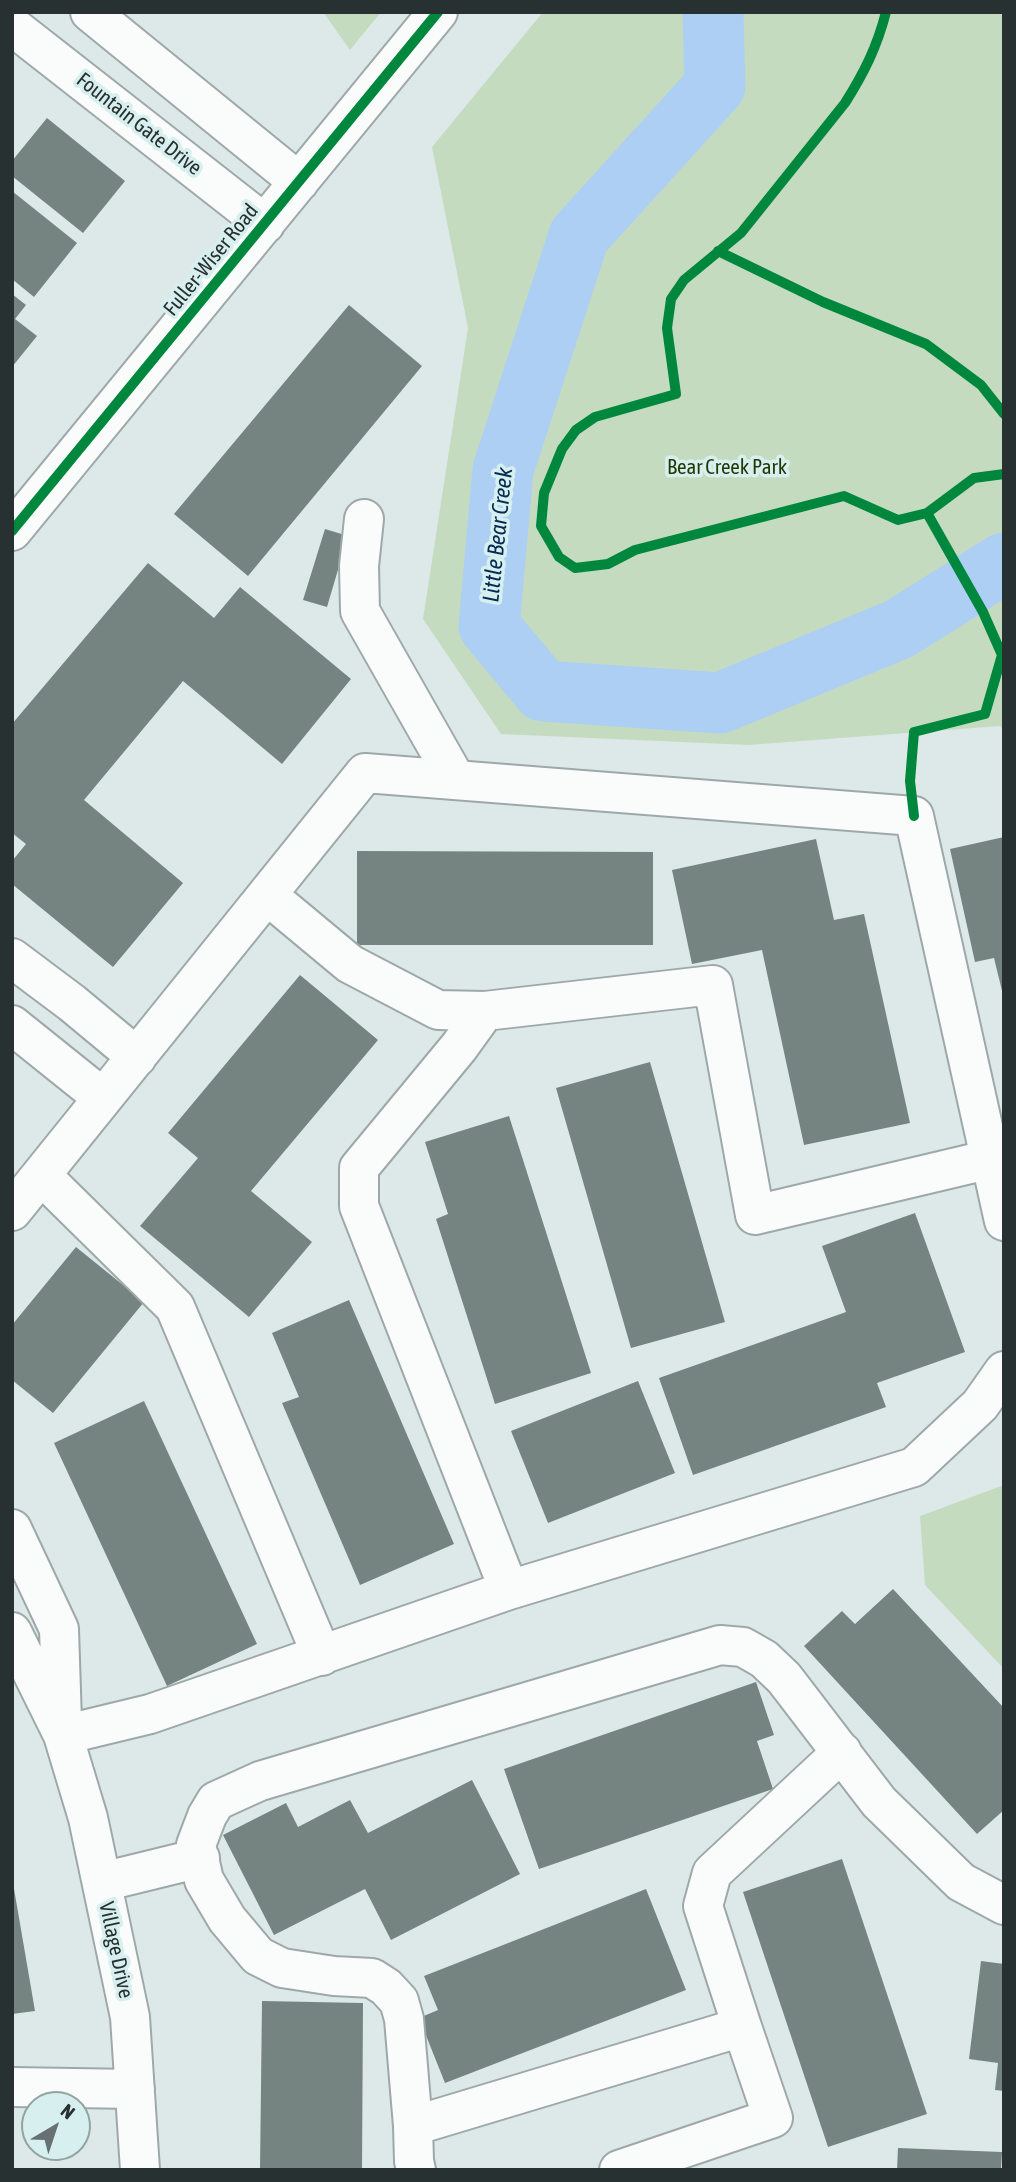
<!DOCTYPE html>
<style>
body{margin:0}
#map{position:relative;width:1016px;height:2182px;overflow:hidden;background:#dde9e9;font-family:"Asap Condensed",sans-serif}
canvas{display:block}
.frame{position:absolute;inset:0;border:14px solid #283131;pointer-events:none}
.north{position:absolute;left:21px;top:2091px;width:70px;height:70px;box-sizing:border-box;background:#d7efee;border:2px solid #91a3a2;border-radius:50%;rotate:39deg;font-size:19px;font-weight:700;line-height:28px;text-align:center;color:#283131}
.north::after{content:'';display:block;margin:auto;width:24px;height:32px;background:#677171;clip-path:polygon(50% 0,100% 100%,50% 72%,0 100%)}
</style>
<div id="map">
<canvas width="1016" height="2182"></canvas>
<div class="frame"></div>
<div class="north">N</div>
</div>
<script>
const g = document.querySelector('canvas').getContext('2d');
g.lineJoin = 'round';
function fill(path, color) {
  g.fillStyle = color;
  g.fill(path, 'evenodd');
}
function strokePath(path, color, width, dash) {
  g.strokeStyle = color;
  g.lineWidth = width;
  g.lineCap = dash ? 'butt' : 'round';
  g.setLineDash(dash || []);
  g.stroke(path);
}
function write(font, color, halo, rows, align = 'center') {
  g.font = font + ' "Asap Condensed",sans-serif';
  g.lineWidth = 7;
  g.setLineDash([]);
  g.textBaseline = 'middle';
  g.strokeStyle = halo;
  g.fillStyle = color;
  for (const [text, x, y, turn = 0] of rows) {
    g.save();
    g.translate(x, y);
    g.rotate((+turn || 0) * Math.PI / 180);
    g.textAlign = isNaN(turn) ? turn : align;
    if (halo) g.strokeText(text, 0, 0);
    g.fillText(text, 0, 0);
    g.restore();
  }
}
fill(new Path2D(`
 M323 12H381L350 50Z
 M543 12H1004V732L1000 726 748 745 501 734 423 619 468 328 432 147Z
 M1004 1485V1669L925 1585 920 1516Z`), '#c5dbbf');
strokePath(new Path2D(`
 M713 12 715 86 579 236 503 470 489 626 543 691 720 703 899 629 1004 563`), '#adcff4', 61);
fill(new Path2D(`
 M47 118 125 181 83 233 12 176V161Z
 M12 191 77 243 34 297 12 279Z
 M12 294 26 305 15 319 37 336 12 367Z
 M349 305 422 366 248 576 174 514Z
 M325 529 348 536 327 607 303 600Z
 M148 563 214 618 240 587 351 679 282 764 183 681 84 800 183 883 113 967 12 884V861L26 844 12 833V724Z
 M1004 837V995H1003L994 958 975 962 950 849Z
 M816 839 834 920 864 914 910 1123 804 1145 762 950 692 964 672 870Z
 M357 851 653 852V945H357Z
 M300 975 378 1040 251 1191 312 1242 249 1317 140 1226 198 1158 168 1133Z
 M650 1062 725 1322 631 1348 556 1088Z
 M509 1116 591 1373 495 1404 436 1219 448 1214 425 1142Z
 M915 1213 965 1352 877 1383 886 1407 693 1475 659 1378 846 1312 822 1246Z
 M76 1247 144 1302 53 1413 12 1380V1325Z
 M349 1300 454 1544 360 1585 282 1403 299 1397 272 1333Z
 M638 1381 675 1473 548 1523 511 1431Z
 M144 1401 257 1644 167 1686 54 1443Z
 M893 1589 1004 1708V1810L977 1834 804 1646 842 1611 855 1624Z
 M756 1682 774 1735 757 1741 773 1789 539 1869 504 1769Z
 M472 1780 520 1874 391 1940 365 1889 274 1935 223 1835 286 1803 298 1827 350 1800 368 1833Z
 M842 1859 927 2114 828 2147 743 1892Z
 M12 1877 35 2011 12 2014Z
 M646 1889 686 1990 445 2083 419 2018 438 2010 424 1976Z
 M981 1961 1004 1964V2091L995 2090 998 2063 969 2059Z
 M262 2001 363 2003 362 2170H260Z
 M898 2148 1002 2152 1001 2170H897Z`), '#758480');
const minor = new Path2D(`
 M90 12 299 182
 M12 26 265 224
 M364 519 359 566 360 611 456 780
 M12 531 438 12
 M267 895 350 964 438 1010 485 1011
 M12 958 72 1003 137 1057
 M12 1025 103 1098
 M41 1175 175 1307 322 1656
 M12 1211 365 773 914 816 1004 1221
 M12 1529 59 1629 62 1722
 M509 1590 359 1206V1168L459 1047 485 1011 713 985 755 1215 991 1159
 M12 1632 63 1735 88 1818 130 2017 140 2170
 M63 1735 150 1714 509 1590 914 1467 980 1405 1004 1371
 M102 1882 200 1858
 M12 2087 135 2089
 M413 2126 742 2027 703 1906 712 1873 842 1752
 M416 2170 414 2161 413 2126 404 2019 399 2001 386 1987 372 1978 334 1976 282 1968 258 1956 227 1919 204 1880 196 1845 207 1816 216 1801 260 1781 720 1645 743 1647 764 1659 784 1678 879 1802 961 1882 1004 1905
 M619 2170 773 2118 742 2027`);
strokePath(minor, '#9fa8a8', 42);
strokePath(minor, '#fafcfc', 38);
strokePath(new Path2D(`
 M886 12C877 47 864 73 845 103L741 233 684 280 671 299 667 328 676 394 595 417 576 430 562 449 544 493 541 526 559 557 575 568 608 564 635 550 844 496 898 520 927 513 974 478 1004 474
 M718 251 823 302 926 344 981 385 1004 414
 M12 531 438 12
 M914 816 910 781 914 732 985 714 1002 655 983 612 927 513`), '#00873e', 10);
write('21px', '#283131', '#d7efee', [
 ["Fountain Gate Drive",139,124,38],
 ["Fuller-Wiser Road",211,260,-51],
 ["Village Drive",116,1950,78]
]);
write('21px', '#1e3902', '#d7efee', [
 ["Bear Creek Park",727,467]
]);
write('italic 23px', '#052b54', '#d7efee', [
 ["Little Bear Creek",498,535,-84]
]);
</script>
